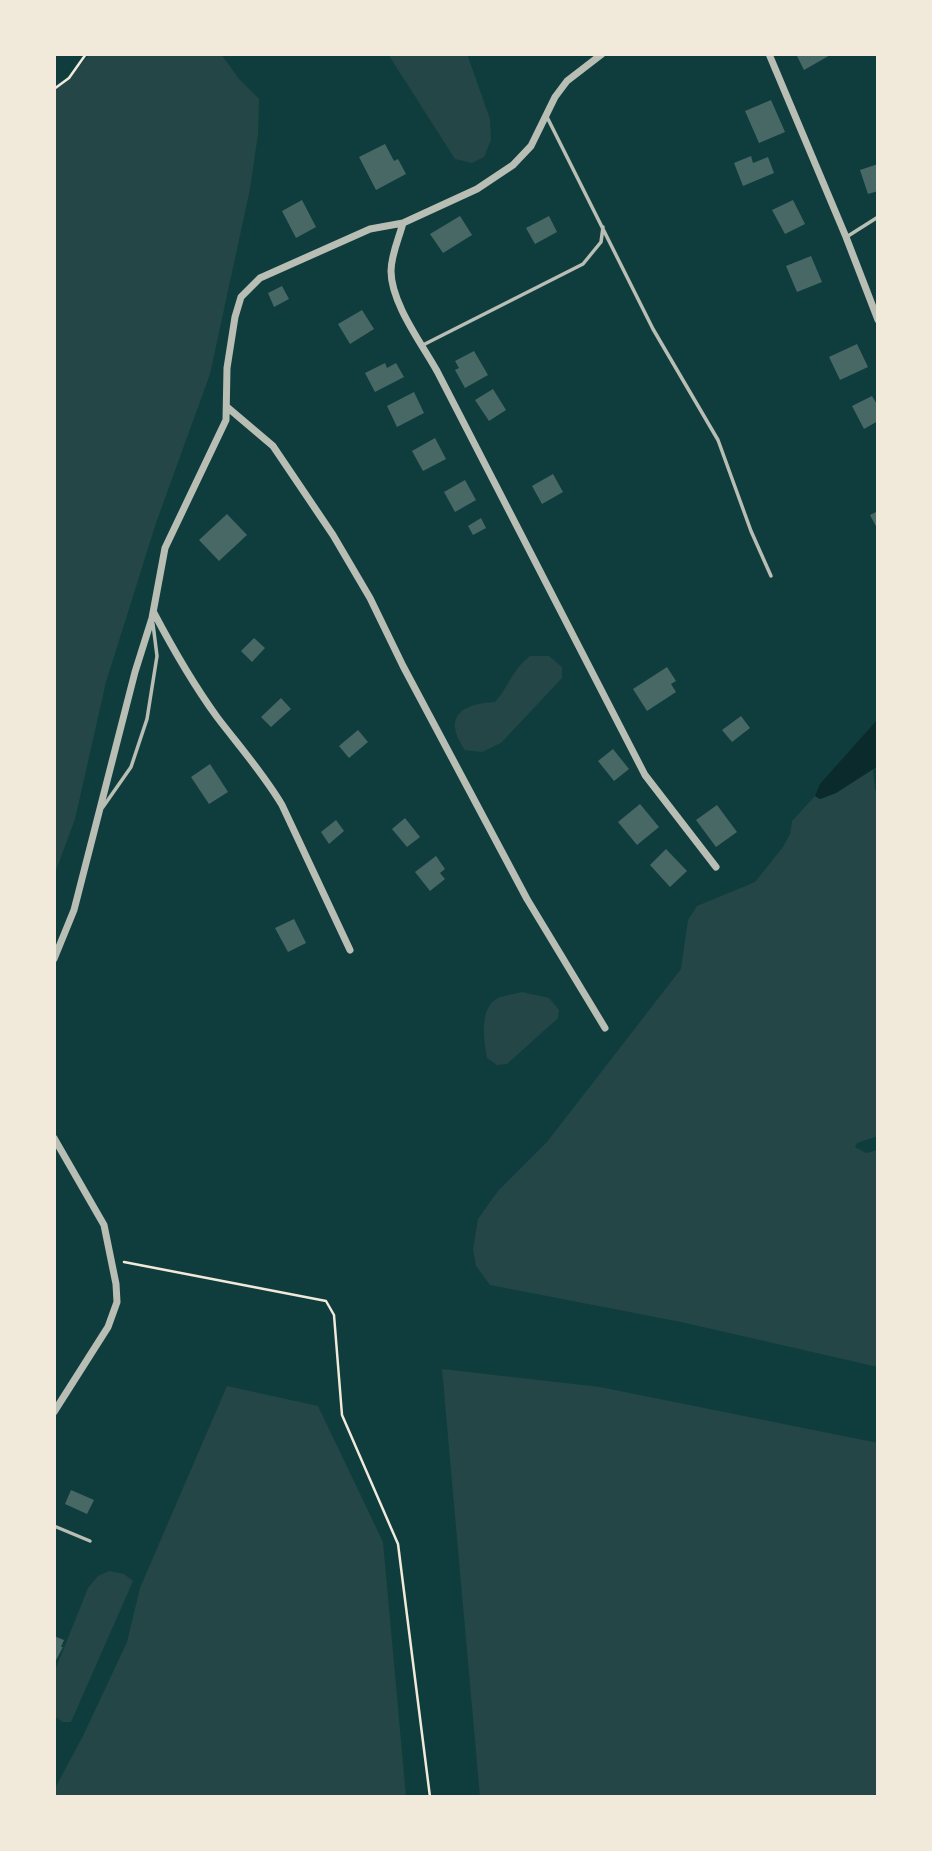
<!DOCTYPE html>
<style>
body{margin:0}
#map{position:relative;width:932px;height:1851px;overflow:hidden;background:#0f3d3e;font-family:"Work Sans",sans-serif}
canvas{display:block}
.frame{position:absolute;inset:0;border:56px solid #f1e9da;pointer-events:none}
</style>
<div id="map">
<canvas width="932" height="1851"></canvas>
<div class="frame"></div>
</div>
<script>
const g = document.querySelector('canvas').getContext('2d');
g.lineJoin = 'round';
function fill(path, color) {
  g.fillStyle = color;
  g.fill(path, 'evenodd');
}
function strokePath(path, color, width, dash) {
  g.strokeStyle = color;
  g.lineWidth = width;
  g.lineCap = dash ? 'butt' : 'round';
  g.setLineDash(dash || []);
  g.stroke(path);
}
fill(new Path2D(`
 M90 54H221L239 79 259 99 258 134 250 189 210 374 156 523 106 682 75 819 54 876V89L69 78Z
 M388 54H467L490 119 491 140 484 157 472 163 455 159Z
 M530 656H549L562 667V678L501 743 482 752 465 750C442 716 462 704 495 702 510 685 511 671 530 656Z
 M873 769 875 790 878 794V1136L857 1143 855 1147 866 1153 878 1150V1367L681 1322 490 1285 476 1266 473 1249 478 1219 498 1191 547 1142 681 969 688 920 697 906 755 882 783 847 790 834 792 821 815 796 820 799 836 793Z
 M522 992 549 998 559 1010 558 1018 507 1064 497 1065 487 1058C484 1040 478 1006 500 997 507 995 515 994 522 992Z
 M442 1369 600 1387 878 1443V1797H480Z
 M227 1386 318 1406 383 1542 406 1797H54V1790L83 1736 127 1642 140 1588Z
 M109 1571 124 1574 133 1581 71 1722H63L54 1716V1673L88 1588 98 1576Z`), '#244646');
fill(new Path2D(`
 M878 719V766L836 793 820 799 815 796 820 784Z`), '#0a2a2b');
fill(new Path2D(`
 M796 54H832L804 70Z
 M771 100 785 132 759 143 745 111Z
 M385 144 394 161 398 159 406 174 376 190 359 157Z
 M751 156 753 163 768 157 774 173 743 186 734 163Z
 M878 164V191L868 194 860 170Z
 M302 200 316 227 296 238 282 211Z
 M793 200 805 224 785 234 772 210Z
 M460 216 472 235 443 253 430 234Z
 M549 216 557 232 535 244 526 228Z
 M811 256 822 282 797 292 786 266Z
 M282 286 289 299 274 307 268 293Z
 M362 310 374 329 350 344 338 324Z
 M857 344 868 367 840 380 829 357Z
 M474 351 488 375 465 388 455 370 459 368 455 361Z
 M385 363 387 368 396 363 404 377 375 392 365 373Z
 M493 389 506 410 489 421 475 400Z
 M414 392 424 413 397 427 387 406Z
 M872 396 878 406V421L864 429 852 406Z
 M435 438 446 459 423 471 412 451Z
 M553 474 563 492 542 504 532 486Z
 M465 480 476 500 455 512 444 492Z
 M878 511V530L870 515Z
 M227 514 247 535 219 561 199 540Z
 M481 518 486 528 473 535 468 526Z
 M254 638 265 648 252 662 241 651Z
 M667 667 676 681 671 684 676 692 647 711 633 689Z
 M281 698 291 709 271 727 261 717Z
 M741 716 750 728 732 742 722 730Z
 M358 730 368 742 349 758 339 746Z
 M613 749 629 769 614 781 598 761Z
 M210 764 228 792 209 804 191 777Z
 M640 804 659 827 637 845 618 822Z
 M717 805 737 832 716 847 696 820Z
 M405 818 420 837 407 847 392 829Z
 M336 820 344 831 329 844 321 832Z
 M666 849 687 871 670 887 650 865Z
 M436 856 445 869 440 873 445 879 430 891 415 872Z
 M294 919 306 943 288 952 275 928Z
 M71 1490 94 1500 87 1514 65 1504Z
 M54 1636 64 1640 61 1647H63L54 1664Z`), '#486865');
strokePath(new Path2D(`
 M54 89 69 78 86 54
 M124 1262 326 1301 334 1315 342 1415 398 1544 430 1797`), '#f1e9da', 2.5);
strokePath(new Path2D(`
 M547 117 653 329 718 440 751 531 771 576
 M848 236 878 217
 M423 345 583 264 601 242 603 227
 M103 807 131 767 147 719 157 656 153 624
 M54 1526 90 1541`), '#b8beb3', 3.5);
strokePath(new Path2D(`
 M769 54 846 237 878 320
 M403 223C399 238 391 255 391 271 391 303 422 344 437 371L645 775 716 867
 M227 407 273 446 333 535 370 598 403 666 527 899 605 1028
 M154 613C173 649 193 684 217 717 239 746 263 773 282 805L350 950
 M54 959 74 910 135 672 152 618 165 548 226 420 227 368 235 317 241 297 260 278 370 229 403 223 477 189 513 165 531 146 555 97 567 81 602 54
 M54 1138 104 1225 116 1284 117 1302 108 1327 54 1412`), '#b8beb3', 7);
</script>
